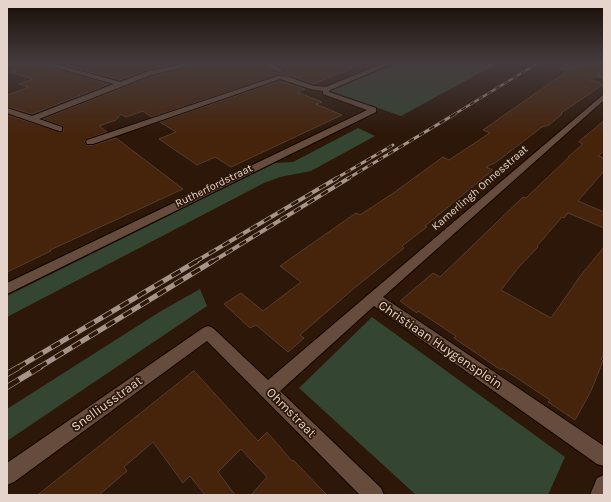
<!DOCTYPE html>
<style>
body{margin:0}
#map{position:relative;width:611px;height:502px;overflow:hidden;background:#2c1709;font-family:Karla,sans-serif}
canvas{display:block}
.frame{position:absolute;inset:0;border:8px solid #e4d4cb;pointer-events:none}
</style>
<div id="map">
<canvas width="611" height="502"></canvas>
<div class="frame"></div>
</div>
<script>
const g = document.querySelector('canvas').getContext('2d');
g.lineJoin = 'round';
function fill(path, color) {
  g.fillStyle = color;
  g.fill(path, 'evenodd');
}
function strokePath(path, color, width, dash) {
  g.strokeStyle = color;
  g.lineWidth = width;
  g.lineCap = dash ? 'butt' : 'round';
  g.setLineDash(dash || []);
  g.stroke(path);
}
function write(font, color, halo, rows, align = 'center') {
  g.font = font + ' Karla,sans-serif';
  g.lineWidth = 3.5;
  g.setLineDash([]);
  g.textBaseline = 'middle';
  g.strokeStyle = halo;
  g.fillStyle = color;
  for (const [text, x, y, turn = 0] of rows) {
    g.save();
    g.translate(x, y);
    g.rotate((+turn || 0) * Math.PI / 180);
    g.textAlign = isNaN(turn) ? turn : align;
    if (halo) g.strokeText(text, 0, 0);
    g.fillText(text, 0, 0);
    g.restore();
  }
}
fill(new Path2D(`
 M398 63H498L401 116 330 91Z
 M566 63H604V79L558 69Z
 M358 128 375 136 311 171 280 177 264 183 7 317V296L275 163 293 162Z
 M200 289 207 306 7 441V409L161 311Z
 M372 317 565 457 548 495H416L299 388Z`), '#344531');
const building = new Path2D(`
 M39 63 40 64 109 84 32 114 7 107V95L29 87 19 84 33 79 10 72Z
 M58 63H179L149 70 120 80Z
 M201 63H262L278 73 284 71 274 63H364L314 84 290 76 278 75 152 117 143 111 126 117 121 114 116 120 99 126 107 132 87 139 85 141 86 145H93L116 138 183 189 50 250 51 251 7 272V115L62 132 64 131 62 126 43 119 151 76Z
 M585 63H604V69L590 80 604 84 561 113 562 114 549 125 542 127 495 163 486 167 493 170 425 226 427 227 402 246 404 248 352 290 300 335 304 338 288 352 256 325 250 328 224 304 241 293 263 311 301 282 280 266 356 213 360 215 392 194 443 157 449 160 490 133 483 130 510 111 569 70 572 71Z
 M280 81 305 89 297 92 322 102 316 104 342 115 231 167 215 157 197 165 159 139 176 132 160 122Z
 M604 121V151L598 156 604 158V171L578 201 604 212V228L568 213 564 218 562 217 537 246 538 247 518 268 501 290 551 318 581 275 604 247V355L601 359 603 361 591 391 575 420 548 402 550 400 502 368 501 370 454 338 456 336 418 311 417 313 400 301 433 273 440 277 523 197 526 198 569 157H568L583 144 579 142Z
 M194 371 258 441 267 432 292 461 293 460 327 495H251L267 477 241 449 218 472 235 495H205L190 476 183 483 153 442 124 467 127 471 99 495H38Z`);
fill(building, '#46240c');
strokePath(building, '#553d2e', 1);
const minor = new Path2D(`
 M40 63H51L120 82 149 71 187 63H200L151 75 39 119 62 127V131H59L7 113V108L32 116 114 84Z
 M263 63H271L283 71 278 72Z
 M384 63H393L330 90 329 92 376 108V112L7 294V283L367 110 323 94V91L311 89 280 79 93 144H87L86 142 87 140 278 76 289 77 314 86 326 87Z
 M604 94V100L383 297 604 446V466L597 464 374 306 280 391 381 488 384 495H360L207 341 14 482 7 485V463L203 328 208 326 213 328 268 380Z
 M604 475V495H590L597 478Z`);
strokePath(minor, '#130300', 2);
fill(minor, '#654c3d');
const railFar4 = new Path2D(`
 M453 115 538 63`);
const railFar3 = new Path2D(`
 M335 179 393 145
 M347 179 455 114`);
const railFar2 = new Path2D(`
 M195 262 337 178
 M212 262 349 178`);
const railFar1 = new Path2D(`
 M17 368 197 261
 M38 368 213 261`);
const rail = new Path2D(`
 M7 374 19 367
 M7 387 40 367`);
strokePath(railFar4, '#a6948a', 2.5);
strokePath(railFar3, '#a6948a', 3);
strokePath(railFar2, '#a6948a', 4);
strokePath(railFar1, '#a6948a', 5);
strokePath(rail, '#a6948a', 6);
strokePath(railFar4, '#2c1709', 1.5, [5]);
strokePath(railFar3, '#2c1709', 2, [6]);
strokePath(railFar2, '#2c1709', 2.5, [8]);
strokePath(railFar1, '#2c1709', 3.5, [10]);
strokePath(rail, '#2c1709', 4.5, [14]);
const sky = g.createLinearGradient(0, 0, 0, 134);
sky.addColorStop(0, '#180d05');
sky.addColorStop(0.47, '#453c3e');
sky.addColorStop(1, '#453c3e00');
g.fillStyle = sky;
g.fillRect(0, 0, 611, 134);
write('11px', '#e4d4cb', '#2c1709', [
 ["Rutherfordstraat",214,186,-26],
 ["Kamerlingh Onnesstraat",480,188,-41]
]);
write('13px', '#e4d4cb', '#2c1709', [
 ["Christiaan Huygensplein",440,345,34],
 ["Snelliusstraat",107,404,-36],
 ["Ohmstraat",291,413,45]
]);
</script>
